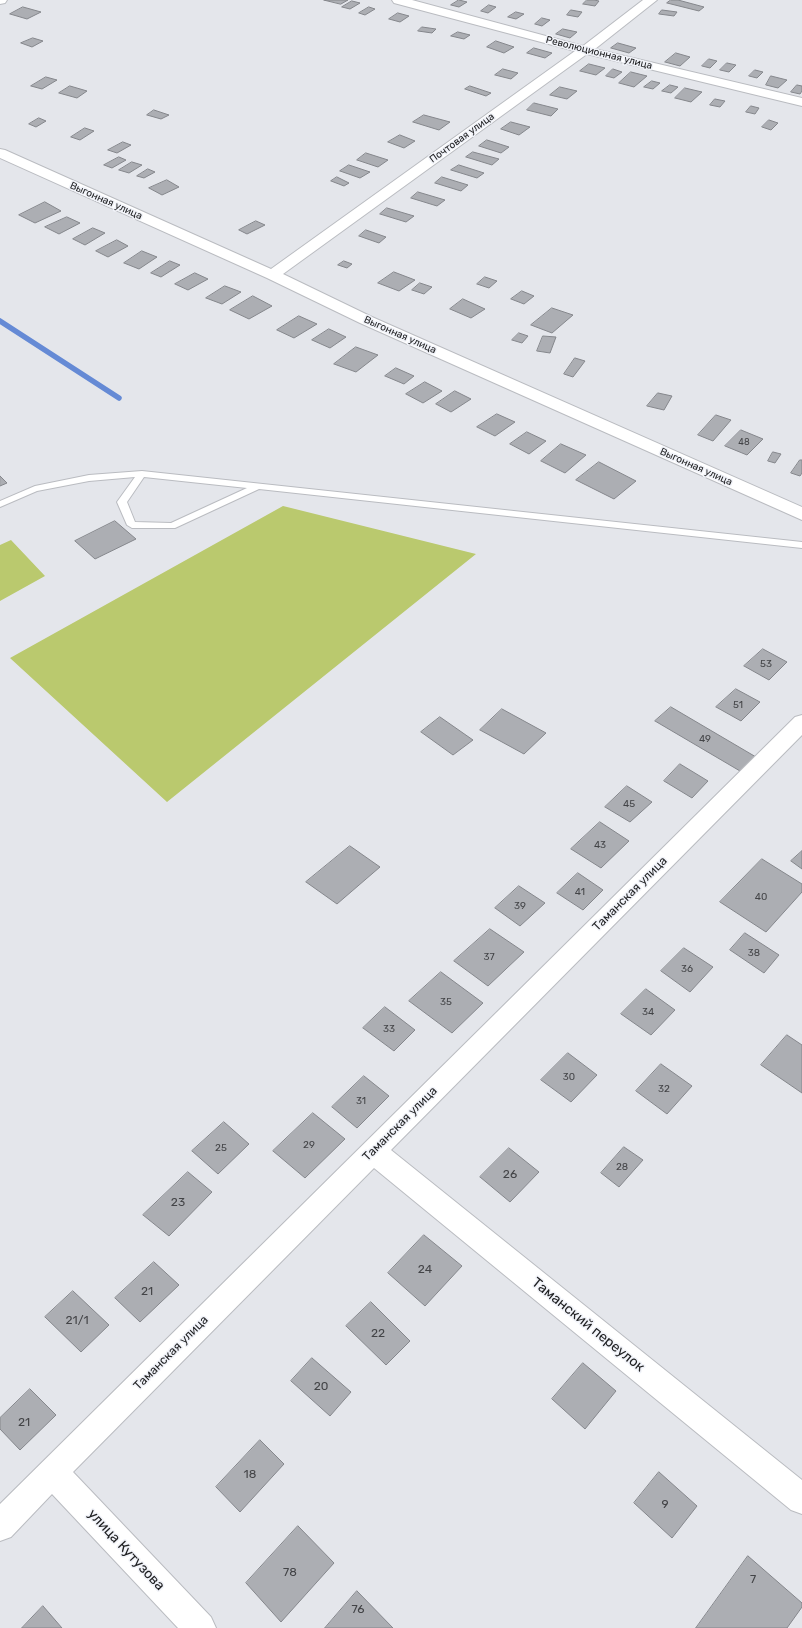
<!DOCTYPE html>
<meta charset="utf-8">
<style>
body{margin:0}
canvas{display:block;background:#e4e6eb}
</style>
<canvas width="802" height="1628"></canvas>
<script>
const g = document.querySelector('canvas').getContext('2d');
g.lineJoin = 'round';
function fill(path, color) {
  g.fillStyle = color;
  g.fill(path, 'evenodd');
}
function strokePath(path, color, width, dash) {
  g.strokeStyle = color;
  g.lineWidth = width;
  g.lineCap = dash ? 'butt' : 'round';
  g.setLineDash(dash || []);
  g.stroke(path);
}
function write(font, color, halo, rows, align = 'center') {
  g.font = font + ' Rubik,sans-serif';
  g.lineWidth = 3;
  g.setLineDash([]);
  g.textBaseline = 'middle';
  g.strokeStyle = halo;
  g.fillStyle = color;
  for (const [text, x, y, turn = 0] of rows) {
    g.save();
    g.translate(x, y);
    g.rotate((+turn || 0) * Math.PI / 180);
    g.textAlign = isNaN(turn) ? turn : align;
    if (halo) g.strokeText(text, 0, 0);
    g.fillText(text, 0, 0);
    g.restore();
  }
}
fill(new Path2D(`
 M283 506 476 554 167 802 10 658Z
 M11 540 45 576 0 601V545Z`), '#bac96e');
strokePath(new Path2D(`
 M0 321 119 398`), '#658ad5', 5.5);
const building = new Path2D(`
 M324 0H348L341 4Z
 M459 0 467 2 459 7 451 5Z
 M587 0H594L599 1 595 6 583 4Z
 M671 0H678L704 7 699 11 667 3Z
 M352 1 360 3 350 9 342 7Z
 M489 5 496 7 488 13 481 11Z
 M23 7 41 12 27 19 10 14Z
 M369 7 375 9 365 15 359 13Z
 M571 10 582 12 578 17 567 15Z
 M662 10 677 12 674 16 659 14Z
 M516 12 524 14 516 19 508 17Z
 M398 13 409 16 400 22 389 19Z
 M542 18 550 20 542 26 535 24Z
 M422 27 436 29 432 33 418 31Z
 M563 29 577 32 570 38 556 34Z
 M458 32 470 35 464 39 451 36Z
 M33 38 43 41 32 47 21 43Z
 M496 41 514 47 504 53 487 47Z
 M618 43 636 48 629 53 611 48Z
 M534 48 552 53 545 58 527 53Z
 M676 53 690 57 680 66 665 62Z
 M709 59 717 61 710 68 702 66Z
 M727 63 736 65 729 72 720 70Z
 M589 64 605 68 596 75 580 71Z
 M503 69 518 73 511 79 495 75Z
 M613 69 622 72 614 78 606 76Z
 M755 70 763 72 757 78 749 76Z
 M631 72 647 76 634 87 619 83Z
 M771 76 787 80 778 88 766 85Z
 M46 77 57 80 42 89 31 86Z
 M652 81 660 83 653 89 644 87Z
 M670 85 678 87 671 93 662 91Z
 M797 85 802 86V91L800 94 791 92Z
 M70 86 87 91 77 98 59 93Z
 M470 86 491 93 486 96 465 89Z
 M560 87 577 91 567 99 550 95Z
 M685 88 702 92 691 102 675 98Z
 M715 99 725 101 720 107 710 105Z
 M534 103 558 109 551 116 527 110Z
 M751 106 759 108 755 114 746 112Z
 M154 110 169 115 161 119 147 115Z
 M424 115 450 122 439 130 413 122Z
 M39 118 46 121 36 127 29 124Z
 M769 120 778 123 771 130 762 127Z
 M511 122 530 127 519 135 501 129Z
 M85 128 94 131 80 140 71 137Z
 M400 135 415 141 404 148 388 142Z
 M487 140 509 147 501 153 479 146Z
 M123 142 131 145 117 153 108 150Z
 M473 152 499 159 492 165 466 157Z
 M366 153 388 160 378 167 357 160Z
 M119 157 126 160 112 168 104 165Z
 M132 162 142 165 129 173 119 170Z
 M349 165 370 172 360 178 340 171Z
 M459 165 484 173 477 178 451 170Z
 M148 169 155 172 144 178 137 176Z
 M337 177 349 183 344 186 331 181Z
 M442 177 468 185 461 191 435 183Z
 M167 180 179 187 162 195 149 188Z
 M418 192 445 200 437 206 411 198Z
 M45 202 61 211 35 223 19 215Z
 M387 208 414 216 406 222 380 214Z
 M67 217 80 223 59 234 45 227Z
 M256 221 265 225 247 234 239 230Z
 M93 228 105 233 85 245 73 239Z
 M366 230 386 237 379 243 359 236Z
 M117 240 128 246 108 257 96 251Z
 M142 251 157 257 139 269 124 263Z
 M170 261 180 265 161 277 151 273Z
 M344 261 352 264 347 268 338 265Z
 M394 272 415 280 399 291 378 283Z
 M195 273 208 279 188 290 175 284Z
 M485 277 497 281 489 288 477 284Z
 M420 283 432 287 424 294 412 290Z
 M225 286 241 292 222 304 206 298Z
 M522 291 534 296 524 304 511 299Z
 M253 296 272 306 249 319 230 310Z
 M463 299 485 309 471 318 450 309Z
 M552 308 573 315 552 333 531 325Z
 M299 316 317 324 294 338 277 330Z
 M329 329 346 337 330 348 312 340Z
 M519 333 528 336 522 343 512 340Z
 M543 336 556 337 550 353 537 351Z
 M356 347 378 355 356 372 334 364Z
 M575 358 585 361 573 377 564 374Z
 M396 368 414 376 404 384 385 376Z
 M425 382 442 391 423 403 406 394Z
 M455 391 471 399 451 412 436 404Z
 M658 393 672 396 664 410 647 406Z
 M497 414 515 422 495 436 477 427Z
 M716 415 731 420 713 441 698 435Z
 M741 430 763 439 747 455 725 446Z
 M527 432 546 441 529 454 510 444Z
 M561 444 586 455 565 473 541 461Z
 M773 452 781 454 775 463 768 461Z
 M800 460H802V473L800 476 791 473Z
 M599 462 636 481 614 499 576 480Z
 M0 476 7 483 0 486Z
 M115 521 136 539 95 559 75 541Z
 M763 649 787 662 769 680 744 666Z
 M736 689 760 702 741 721 716 707Z
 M671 707 756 757 740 771 655 721Z
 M502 709 546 733 524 754 480 730Z
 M440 717 473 740 453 755 421 732Z
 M680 764 708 781 692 798 664 781Z
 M627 786 652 802 630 822 605 807Z
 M600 822 629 841 601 868 571 849Z
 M350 846 380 867 337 904 306 882Z
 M802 851V869L791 861Z
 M762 859 802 884V892L766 932 720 902Z
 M578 873 603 890 583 910 557 893Z
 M519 886 545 903 520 926 495 908Z
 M490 929 524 952 488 986 454 961Z
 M745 933 779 955 764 973 730 950Z
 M684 948 713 967 690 992 661 971Z
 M441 972 483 1003 452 1033 409 1001Z
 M646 989 675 1010 651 1035 621 1014Z
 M385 1007 415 1030 394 1051 363 1028Z
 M787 1035 802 1045V1093L761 1065Z
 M568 1053 597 1075 571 1102 541 1080Z
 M661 1064 692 1086 667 1114 636 1091Z
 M364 1076 389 1096 357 1128 332 1107Z
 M313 1113 345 1139 305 1178 273 1151Z
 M224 1122 249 1144 218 1174 192 1151Z
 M624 1147 643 1160 619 1187 601 1173Z
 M509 1148 539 1172 510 1202 480 1177Z
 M188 1172 212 1192 169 1236 143 1215Z
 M424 1235 462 1266 425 1306 388 1273Z
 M154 1262 179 1285 140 1322 115 1298Z
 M73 1291 109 1325 81 1352 45 1317Z
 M371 1302 410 1341 386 1365 346 1326Z
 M312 1358 351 1392 330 1416 291 1381Z
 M583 1363 616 1391 585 1429 552 1399Z
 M30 1389 56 1415 20 1450 0 1429V1418Z
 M260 1440 284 1464 240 1512 216 1487Z
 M659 1472 697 1506 672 1538 634 1503Z
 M298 1526 334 1563 281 1622 246 1583Z
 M748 1556 802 1603V1607L787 1628H696Z
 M357 1591 393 1628H325Z
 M43 1606 62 1628H22Z`);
fill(building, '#acaeb3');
strokePath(building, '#85878c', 1);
const lane = new Path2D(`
 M142 471 802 542V548L259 489 175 528H132L127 525 117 502 135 477 89 481 37 491 0 507V501L35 486 89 475ZM144 477 247 488 171 523 135 522 127 502Z`);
const street = new Path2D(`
 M0 0H7L5 3 0 4Z
 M392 0H412L583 46 643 0H657L595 49 802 98V106L587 54 283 274 372 317 802 507V520L360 323 267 278 0 158V149L5 150 271 269 575 51 394 3Z
 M802 715V735L391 1150 802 1480V1514L791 1510 374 1168 73 1472 211 1617 216 1628H178L52 1494 11 1537 0 1541V1504L795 717Z`);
strokePath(lane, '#babcc1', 2);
strokePath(street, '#babcc1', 2);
fill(lane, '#fff');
fill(street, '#fff');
write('9px', '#434447', null, [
 ["48",744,442]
]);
write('10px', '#202123', '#f1f3f9', [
 ["Революционная улица",599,53,14],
 ["Почтовая улица",462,138,-36],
 ["Выгонная улица",106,201,24],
 ["Выгонная улица",400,335,24],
 ["Выгонная улица",696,467,24]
]);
write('10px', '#434447', null, [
 ["53",766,664],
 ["51",738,705],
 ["49",705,739],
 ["45",629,804],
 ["43",600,845],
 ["41",580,892],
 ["40",761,897],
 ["39",520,906],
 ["38",754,953],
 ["37",489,957],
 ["36",687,969],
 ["35",446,1002],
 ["34",648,1012],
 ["33",389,1029],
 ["30",569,1077],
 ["32",664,1089],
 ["31",361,1101],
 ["29",309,1145],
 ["25",221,1148],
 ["28",622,1167]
]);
write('12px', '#202123', '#f1f3f9', [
 ["Таманская улица",630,894,-45],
 ["Таманская улица",400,1124,-45],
 ["Таманская улица",171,1353,-45]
]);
write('12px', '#434447', null, [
 ["26",510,1175],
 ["23",178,1203],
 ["24",425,1270],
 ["21",147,1292],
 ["21/1",77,1321],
 ["22",378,1334],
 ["20",321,1387],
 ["21",24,1423],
 ["18",250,1475],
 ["9",665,1505],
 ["78",290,1573],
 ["7",753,1580],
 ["76",358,1610]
]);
write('14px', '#202123', '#f1f3f9', [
 ["Таманский переулок",588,1325,39],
 ["улица Кутузова",126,1550,47]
]);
</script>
